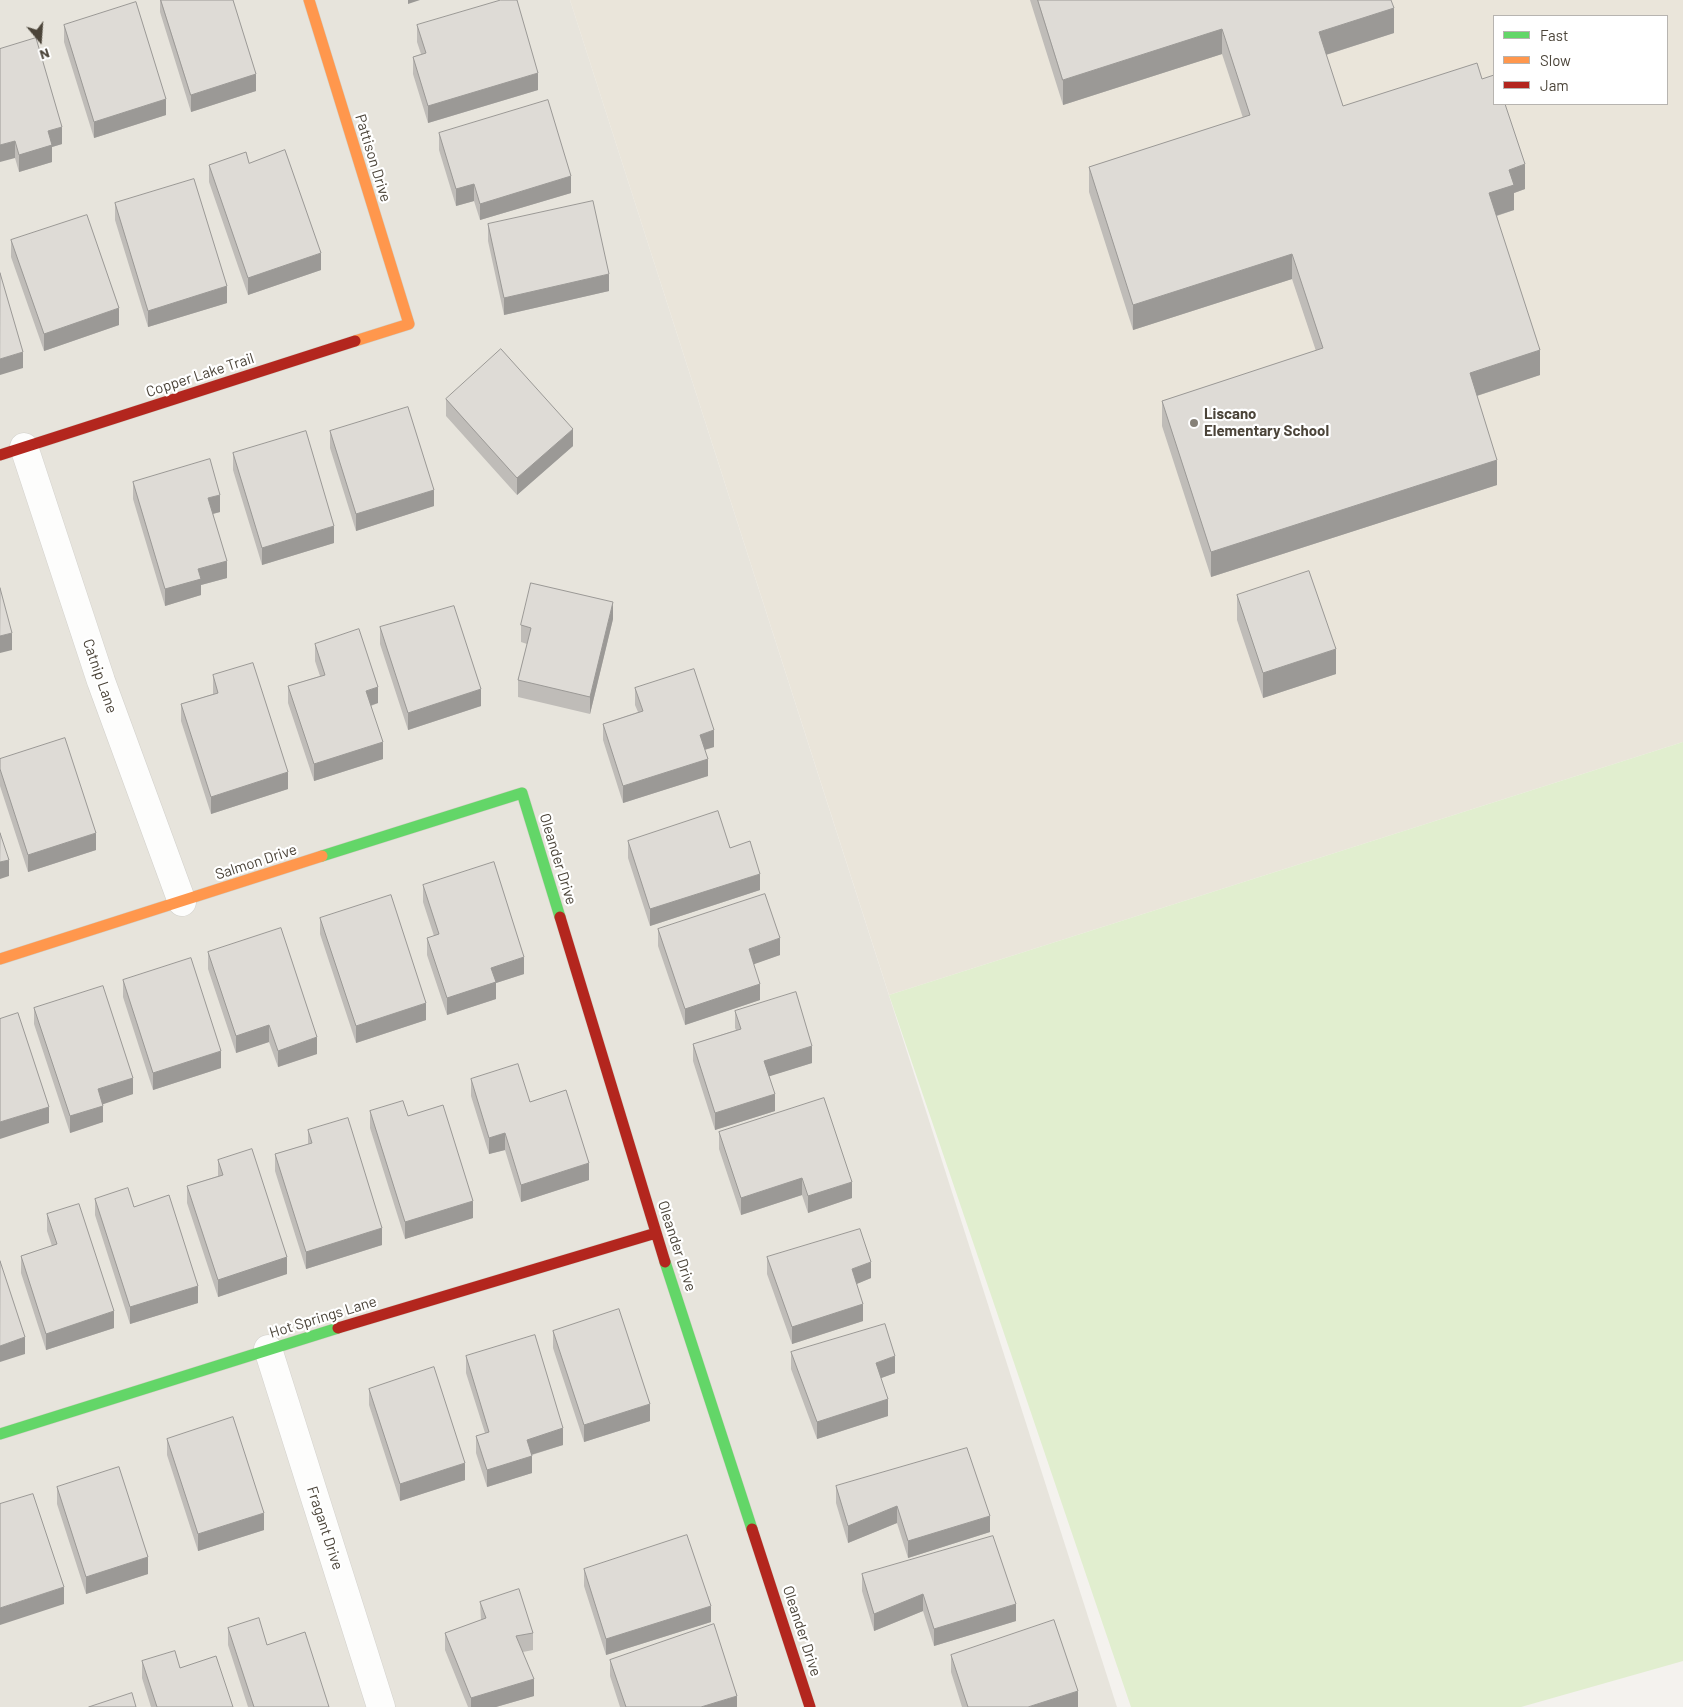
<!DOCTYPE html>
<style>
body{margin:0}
#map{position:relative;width:1683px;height:1707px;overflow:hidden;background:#f4f2ee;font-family:Barlow,sans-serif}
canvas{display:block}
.legend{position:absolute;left:1493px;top:15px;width:175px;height:90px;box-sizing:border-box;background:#fff;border:1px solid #b7b4b0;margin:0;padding:6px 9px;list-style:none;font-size:15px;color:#4b4439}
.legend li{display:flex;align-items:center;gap:10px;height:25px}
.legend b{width:25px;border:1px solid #b7b4b0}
.north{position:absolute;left:15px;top:15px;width:50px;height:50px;-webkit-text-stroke:4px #fff;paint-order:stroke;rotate:162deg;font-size:14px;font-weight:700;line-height:20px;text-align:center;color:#4b4439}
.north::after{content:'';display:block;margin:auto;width:18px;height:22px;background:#4b4439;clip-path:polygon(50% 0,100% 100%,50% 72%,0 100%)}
</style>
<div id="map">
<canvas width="1683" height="1707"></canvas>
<ul class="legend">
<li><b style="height:6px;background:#63d668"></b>Fast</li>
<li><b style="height:6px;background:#ff974d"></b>Slow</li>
<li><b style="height:6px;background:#b3261e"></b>Jam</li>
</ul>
<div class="north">N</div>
</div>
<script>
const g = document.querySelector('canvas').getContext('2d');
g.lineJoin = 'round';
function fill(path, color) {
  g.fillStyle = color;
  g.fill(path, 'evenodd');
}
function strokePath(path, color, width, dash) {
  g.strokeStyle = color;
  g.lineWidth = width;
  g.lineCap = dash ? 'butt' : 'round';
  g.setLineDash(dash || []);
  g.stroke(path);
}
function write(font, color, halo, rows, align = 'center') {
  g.font = font + ' Barlow,sans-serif';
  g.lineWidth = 4.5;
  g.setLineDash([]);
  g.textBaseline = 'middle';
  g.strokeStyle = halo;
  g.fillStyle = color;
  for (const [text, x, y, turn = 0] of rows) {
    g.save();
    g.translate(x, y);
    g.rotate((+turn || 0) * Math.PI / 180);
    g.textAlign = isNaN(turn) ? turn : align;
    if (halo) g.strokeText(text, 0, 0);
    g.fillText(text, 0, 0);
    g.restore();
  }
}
fill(new Path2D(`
 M0 0H570L1117 1707H0Z`), '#e7e4dc');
fill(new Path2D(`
 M570 0H1683V742L889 995ZM1494 16H1667V104H1494Z`), '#eae5da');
fill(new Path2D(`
 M1683 742V1661L1521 1707H1131L889 995Z`), '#e1eecf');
const street = new Path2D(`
 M24 447 101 681 182 902
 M268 1349 381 1707`);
const fast = new Path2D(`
 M322 856 522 793 560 917
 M665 1262 752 1529
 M0 1434 338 1328`);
const slow = new Path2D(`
 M309 0 409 324 355 341
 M0 959 322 856`);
const jam = new Path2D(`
 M0 455 355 341
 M560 917 665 1262
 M338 1328 656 1233
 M752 1529 810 1707`);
strokePath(street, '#d2d0cb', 29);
strokePath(fast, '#d3cfc5', 12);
strokePath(slow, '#d3cfc5', 12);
strokePath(jam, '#d3cfc5', 12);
strokePath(street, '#fdfdfc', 28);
strokePath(fast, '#63d668', 11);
strokePath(slow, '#ff974d', 11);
strokePath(jam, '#b3261e', 11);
fill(new Path2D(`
 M160 0H233L256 91 191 112 160 12Z
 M1030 0H1391L1394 33 1326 55 1343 106 1482 79 1525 189 1514 193V210L1497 216 1540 375 1477 396 1497 485 1211 577 1162 426V401L1316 351 1292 279 1133 330 1089 192V167L1243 118 1222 54 1063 105Z
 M64 25 166 115 94 138 64 42Z
 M417 25 538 90 428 123 413 74V57L421 54 417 42Z
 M0 49 62 144 52 147V162L19 172 15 158Z
 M439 133 571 193 480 220 474 201 456 206 439 150Z
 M249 163 321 270 248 295 209 182V165Z
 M115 203 227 303 148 327 115 220Z
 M488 224 609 291 504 315 488 241Z
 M11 240 119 325 44 351 11 257Z
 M446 399 573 446 517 495 446 416Z
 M330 431 434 506 356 531 330 448Z
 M233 453 334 543 262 565 233 470Z
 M133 482 220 512 213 514 227 578 201 585V595L165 606 133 499Z
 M1237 595 1336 674 1263 698 1237 620Z
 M613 619 590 714 518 697V680L527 644 521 642V625Z
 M380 627 481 706 408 730 380 644Z
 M315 644 378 703 371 706 383 759 314 781 288 703V686L320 676 315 661Z
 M213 675 288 789 211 814 181 721V704L213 694Z
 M635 688 714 747 705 750 708 776 623 803 603 740V724L638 712 635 705Z
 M0 759 96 850 28 872 0 786Z
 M628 841 730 848 760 890 650 926 628 858Z
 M423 885 524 974 496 983V999L447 1015 427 955V938L434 936 423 902Z
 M320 918 426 1020 356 1043 320 934Z
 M658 929 780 955 753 964 760 1000 685 1025 658 946Z
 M208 952 317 1054 278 1067 269 1042 236 1053 208 969Z
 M123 980 221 1068 153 1090 123 997Z
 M34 1008 133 1094 102 1104 103 1122 70 1133 34 1024Z
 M735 1011 812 1063 769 1076 775 1111 715 1130 693 1061V1044L736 1030 735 1028Z
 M471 1079 530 1102 589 1180 521 1202 505 1150 489 1154 471 1096Z
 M370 1111 408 1116 473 1218 405 1239 370 1128Z
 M308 1130 382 1245 306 1269 275 1171V1154L308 1144Z
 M719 1132 852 1198 808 1213 802 1195 741 1215 719 1149Z
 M218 1160 287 1274 218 1297 187 1203V1186L218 1176Z
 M95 1199 134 1207 198 1303 130 1324 95 1215Z
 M47 1214 114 1328 46 1350 21 1273V1256L52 1246 47 1231Z
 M767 1257 871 1278 856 1284 863 1321 792 1344 767 1274Z
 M553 1331 650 1421 584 1442 553 1348Z
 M791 1352 895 1373 881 1378 888 1416 817 1439 791 1369Z
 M466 1356 563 1445 532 1455V1473L487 1487 476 1453V1436L485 1433 466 1373Z
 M369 1389 465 1480 400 1501 369 1405Z
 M167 1439 264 1530 198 1551 167 1455Z
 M836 1486 990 1532 908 1558 897 1523 848 1543 836 1503Z
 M57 1487 148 1574 86 1594 57 1504Z
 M584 1569 711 1622 606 1655 584 1586Z
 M862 1574 1016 1621 934 1646 923 1611 874 1631 862 1591Z
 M480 1602 533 1633V1650L523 1652 534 1696 496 1707H468L445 1650V1633L481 1620Z
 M228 1628 267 1645 329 1707H248L228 1645Z
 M951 1655 1078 1707H962L951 1672Z
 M610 1660 737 1707H620L610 1676Z
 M142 1661 180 1668 233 1707H151L142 1678Z`), '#bfbcb8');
fill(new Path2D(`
 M408 0H420L408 4Z
 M1394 8V33L1319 57V32Z
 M1222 29V54L1063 105V80Z
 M538 73V90L428 123V106Z
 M256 74V91L191 112V95Z
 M166 99V115L94 138V122Z
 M62 127V144L52 147V162L19 172V155L48 131Z
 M15 141V158L0 162V145Z
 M1525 164V189L1514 193V210L1489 218V193L1509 170Z
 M571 176V193L480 220V204Z
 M474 184V201L456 206V189Z
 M321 253V270L248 295V278Z
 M1292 254V279L1133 330V305Z
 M609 274V291L504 315V298Z
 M227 286V303L148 327V311Z
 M119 308V325L44 351V334Z
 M1540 350V375L1470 398V373Z
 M23 352V368L0 375V359Z
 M573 429V446L517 495V478Z
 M1497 460V485L1211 577V552Z
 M434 490V506L356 531V514Z
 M220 495V512L208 515V498Z
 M334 526V543L262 565V548Z
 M227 561V578L201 585V595L165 606V589L198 569Z
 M613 602V619L590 714V697Z
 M12 633V650L0 653V636Z
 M1336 649V674L1263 698V673Z
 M378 687V703L366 707V691Z
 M481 689V706L408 730V713Z
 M714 730V747L700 751V735Z
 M383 742V759L314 781V764Z
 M708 759V776L623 803V786Z
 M288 772V789L211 814V797Z
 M96 833V850L28 872V855Z
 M9 860V876L0 879V862Z
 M760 874V890L650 926V909Z
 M780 938V955L749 966V949Z
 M524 957V974L496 983V999L447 1015V998L491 968Z
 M760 984V1000L685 1025V1009Z
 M426 1003V1020L356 1043V1026Z
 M269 1025V1042L236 1053V1036Z
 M317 1037V1054L278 1067V1051Z
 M812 1046V1063L764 1078V1061Z
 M221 1051V1068L153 1090V1073Z
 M133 1078V1094L98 1106V1089Z
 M775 1094V1111L715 1130V1113Z
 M103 1106V1122L70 1133V1116Z
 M49 1107V1123L0 1139V1122Z
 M505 1133V1150L489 1154V1138Z
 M589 1163V1180L521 1202V1185Z
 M802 1178V1195L741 1215V1198Z
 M852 1182V1198L808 1213V1196Z
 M473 1201V1218L405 1239V1222Z
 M382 1228V1245L306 1269V1252Z
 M287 1257V1274L218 1297V1280Z
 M871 1262V1278L852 1286V1269Z
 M198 1286V1303L130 1324V1307Z
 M863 1304V1321L792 1344V1327Z
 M114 1311V1328L46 1350V1334Z
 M25 1337V1354L0 1362V1346Z
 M895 1356V1373L876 1380V1363Z
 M888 1399V1416L817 1439V1422Z
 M650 1404V1421L584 1442V1425Z
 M563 1428V1445L527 1456V1440Z
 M532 1456V1473L487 1487V1470Z
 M465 1463V1480L400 1501V1484Z
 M897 1506V1523L848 1543V1526Z
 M264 1513V1530L198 1551V1534Z
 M990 1516V1532L908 1558V1541Z
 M148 1557V1574L86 1594V1577Z
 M64 1587V1604L0 1625V1608Z
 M923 1594V1611L874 1631V1614Z
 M1016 1604V1621L934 1646V1629Z
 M711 1606V1622L606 1655V1639Z
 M534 1679V1696L496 1707H471V1698Z
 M1078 1691V1707H1028Z
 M737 1696V1707H701Z`), '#9b9996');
const building = new Path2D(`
 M161 0H233L256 74 191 95Z
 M501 0H517L538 73 428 106 413 57 426 53 417 25Z
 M1038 0H1391L1394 8 1319 32 1343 106 1477 63 1482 79 1494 75V104H1505L1525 164 1509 170 1514 185 1489 193 1540 350 1470 373 1497 460 1211 552 1162 401 1323 348 1292 254 1133 305 1089 167 1250 115 1222 29 1063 80Z
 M136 2 166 99 94 122 64 25Z
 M36 38 62 127 48 131 52 145 19 155 15 141 0 145V49Z
 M548 100 571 176 480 204 474 184 456 189 439 133Z
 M285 150 321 253 248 278 209 165 246 152 249 163Z
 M194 179 227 286 148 311 115 203Z
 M593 201 609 274 504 298 488 224Z
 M87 215 119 308 44 334 11 240Z
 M0 273 23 352 0 359Z
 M501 349 573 429 517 478 446 399Z
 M408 407 434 490 356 514 330 431Z
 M306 431 334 526 262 548 233 453Z
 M210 459 220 495 208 498 227 561 198 569 201 579 165 589 133 482Z
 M1309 571 1336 649 1263 673 1237 595Z
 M531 583 613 602 590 697 518 680 531 628 521 625Z
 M0 588 12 633 0 636Z
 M454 606 481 689 408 713 380 627Z
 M359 629 378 687 366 691 383 742 314 764 288 686 325 675 315 644Z
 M253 663 288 772 211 797 181 704 218 693 213 675Z
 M694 669 714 730 700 735 708 759 623 786 603 724 643 711 635 688Z
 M65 738 96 833 28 855 0 769V759Z
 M718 811 730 848 750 841 760 874 650 909 628 841Z
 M0 833 9 860 0 862Z
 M494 862 524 957 491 968 496 982 447 998 427 938 439 934 423 885Z
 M765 894 780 938 749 949 760 984 685 1009 658 929Z
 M391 895 426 1003 356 1026 320 918Z
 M281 928 317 1037 278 1051 269 1025 236 1036 208 952Z
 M191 958 221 1051 153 1073 123 980Z
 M103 986 133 1078 98 1089 103 1106 70 1116 34 1008Z
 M796 992 812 1046 764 1061 775 1094 715 1113 693 1044 741 1029 735 1011Z
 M18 1013 49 1107 0 1122V1019Z
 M518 1064 530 1102 566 1090 589 1163 521 1185 505 1133 489 1138 471 1079Z
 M824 1098 852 1182 808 1196 802 1178 741 1198 719 1132Z
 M403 1101 408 1116 443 1105 473 1201 405 1222 370 1111Z
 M348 1118 382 1228 306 1252 275 1154 312 1143 308 1130Z
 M252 1149 287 1257 218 1280 187 1186 223 1175 218 1160Z
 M128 1188 134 1207 169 1195 198 1286 130 1307 95 1199Z
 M79 1204 114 1311 46 1334 21 1256 57 1244 47 1214Z
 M860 1229 871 1262 852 1269 863 1304 792 1327 767 1257Z
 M0 1261 25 1337 0 1346Z
 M619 1309 650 1404 584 1425 553 1331Z
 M885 1324 895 1356 876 1363 888 1399 817 1422 791 1352Z
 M535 1335 563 1428 527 1440 532 1456 487 1470 476 1436 489 1432 466 1356Z
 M434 1367 465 1463 400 1484 369 1389Z
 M233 1417 264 1513 198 1534 167 1439Z
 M967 1448 990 1516 908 1541 897 1506 848 1526 836 1486Z
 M119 1467 148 1557 86 1577 57 1487Z
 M33 1494 64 1587 0 1608V1504Z
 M687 1535 711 1606 606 1639 584 1569Z
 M993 1536 1016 1604 934 1629 923 1594 874 1614 862 1574Z
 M519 1589 533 1633 516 1636 534 1679 471 1698 445 1633 486 1618 480 1602Z
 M259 1618 267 1645 305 1632 329 1707H254L228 1628Z
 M1054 1620 1078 1691 1028 1707H968L951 1655Z
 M714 1624 737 1696 701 1707H626L610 1660Z
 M175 1651 180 1668 216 1656 233 1707H157L142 1661Z
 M132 1693 136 1707H89Z`);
fill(building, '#dedbd6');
strokePath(building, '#9b9996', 1);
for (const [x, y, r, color] of [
 [1194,423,5,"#868178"]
]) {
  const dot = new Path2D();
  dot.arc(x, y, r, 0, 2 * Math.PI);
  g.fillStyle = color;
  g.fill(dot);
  strokePath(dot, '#fff', 2);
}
write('15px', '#4b4439', '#fff', [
 ["Pattison Drive",373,158,73],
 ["Copper Lake Trail",200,375,-18],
 ["Catnip Lane",100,676,71],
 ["Oleander Drive",558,859,73],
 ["Salmon Drive",256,862,-18],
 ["Oleander Drive",677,1246,72],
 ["Hot Springs Lane",323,1317,-17],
 ["Fragant Drive",325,1528,72],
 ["Oleander Drive",802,1631,72]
]);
write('bold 15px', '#4b4439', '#fff', [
 ["Liscano",1204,414],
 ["Elementary School",1204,431]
], 'left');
</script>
